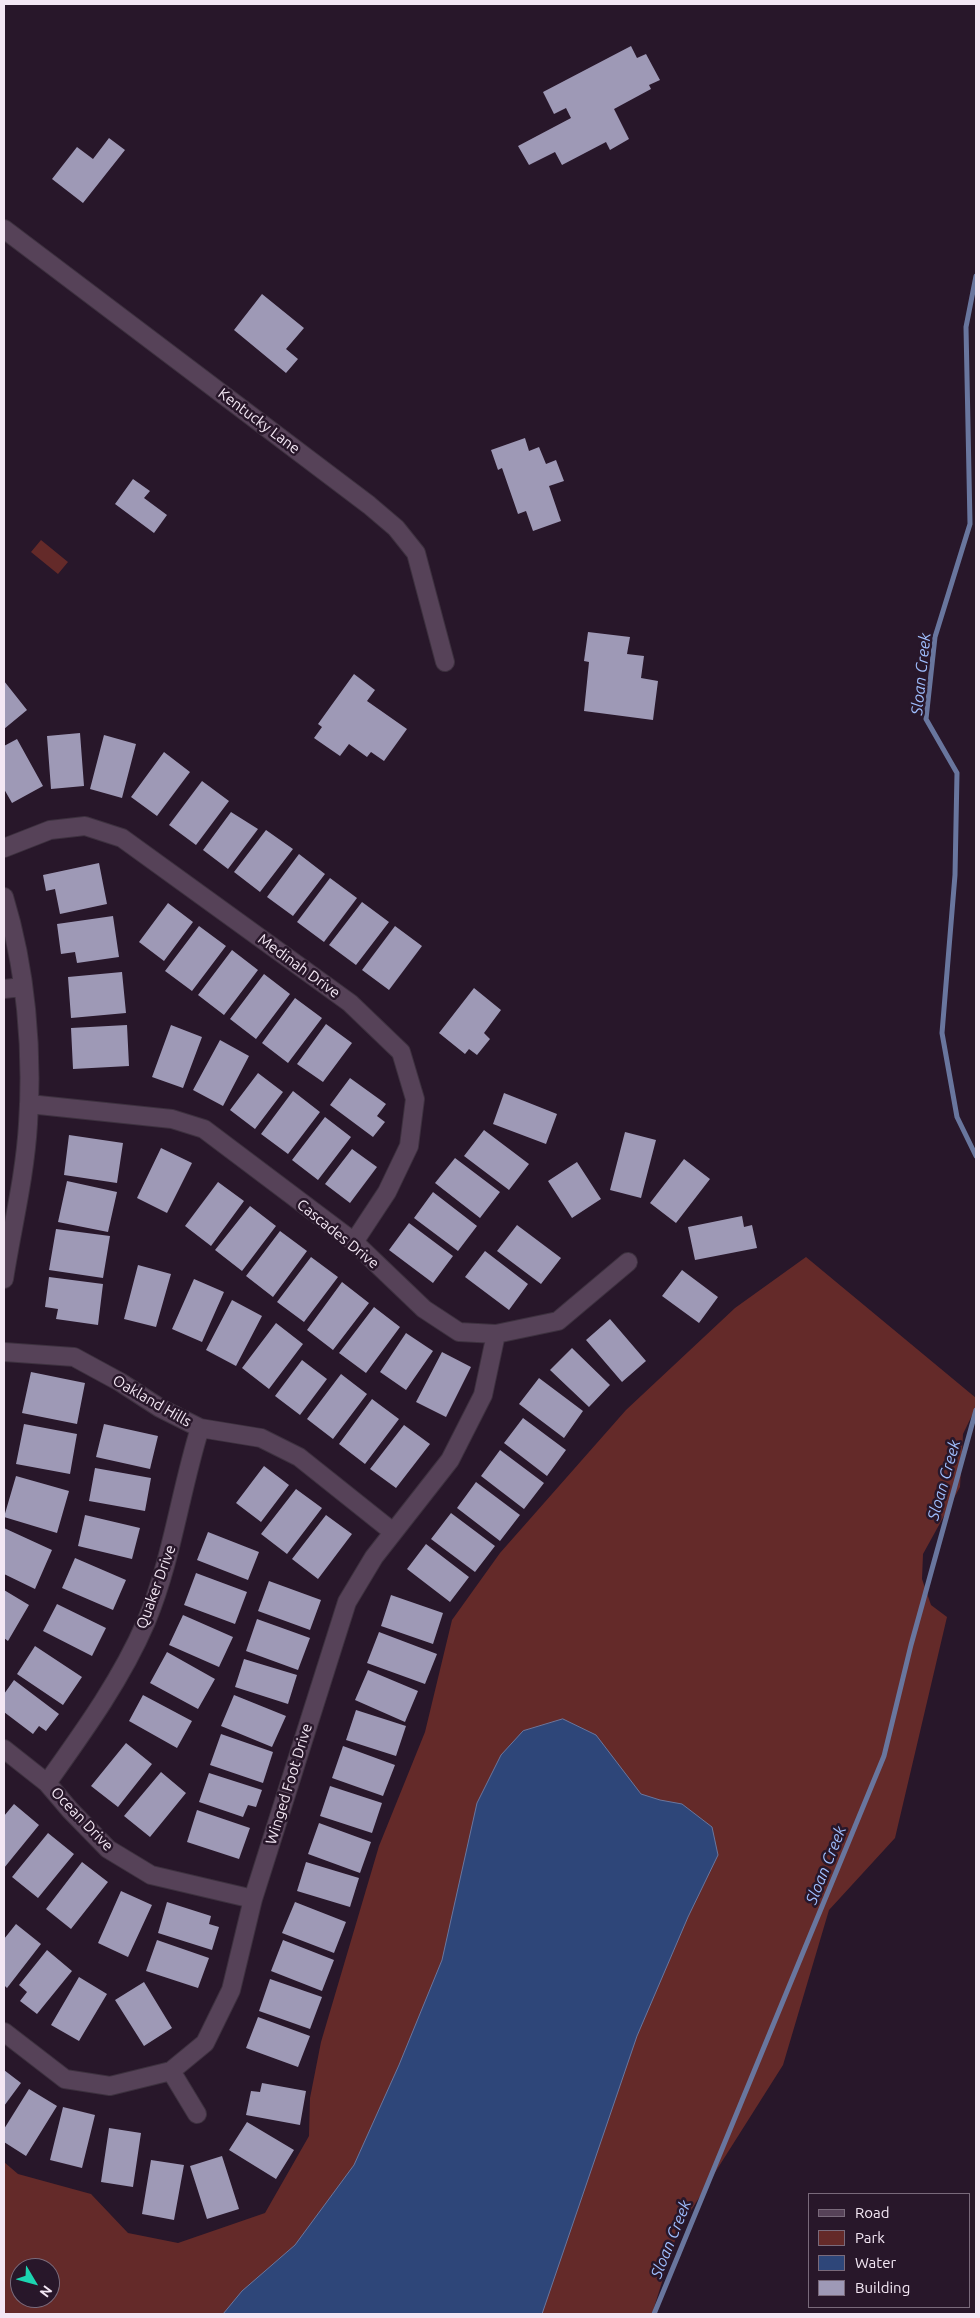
<!DOCTYPE html>
<style>
body{margin:0}
#map{position:relative;width:980px;height:2318px;overflow:hidden;background:#28172a;font-family:Ubuntu,sans-serif}
canvas{display:block}
.frame{position:absolute;inset:0;border:5px solid #f3e7f4;pointer-events:none}
.legend{position:absolute;left:808px;top:2193px;width:162px;height:115px;box-sizing:border-box;background:#28172a;border:1px solid #796a7b;margin:0;padding:6px 9px;list-style:none;font-size:15px;color:#f3e7f4}
.legend li{display:flex;align-items:center;gap:10px;height:25px}
.legend b{width:25px;border:1px solid #796a7b}
.north{position:absolute;left:10px;top:2258px;width:50px;height:50px;box-sizing:border-box;background:#28172a;border:1px solid #796a7b;border-radius:50%;rotate:127deg;font-size:14px;font-weight:700;line-height:20px;text-align:center;color:#f3e7f4}
.north::after{content:'';display:block;margin:auto;width:18px;height:22px;background:#1cd5b1;clip-path:polygon(50% 0,100% 100%,50% 72%,0 100%)}
</style>
<div id="map">
<canvas width="980" height="2318"></canvas>
<div class="frame"></div>
<ul class="legend">
<li><b style="height:6px;background:#564258"></b>Road</li>
<li><b style="height:14px;background:#642a29"></b>Park</li>
<li><b style="height:14px;background:#2e4679"></b>Water</li>
<li><b style="height:14px;background:#9e99b6"></b>Building</li>
</ul>
<div class="north">N</div>
</div>
<script>
const g = document.querySelector('canvas').getContext('2d');
g.lineJoin = 'round';
function fill(path, color) {
  g.fillStyle = color;
  g.fill(path, 'evenodd');
}
function strokePath(path, color, width, dash) {
  g.strokeStyle = color;
  g.lineWidth = width;
  g.lineCap = dash ? 'butt' : 'round';
  g.setLineDash(dash || []);
  g.stroke(path);
}
function write(font, color, halo, rows, align = 'center') {
  g.font = font + ' Ubuntu,sans-serif';
  g.lineWidth = 5;
  g.setLineDash([]);
  g.textBaseline = 'middle';
  g.strokeStyle = halo;
  g.fillStyle = color;
  for (const [text, x, y, turn = 0] of rows) {
    g.save();
    g.translate(x, y);
    g.rotate((+turn || 0) * Math.PI / 180);
    g.textAlign = isNaN(turn) ? turn : align;
    if (halo) g.strokeText(text, 0, 0);
    g.fillText(text, 0, 0);
    g.restore();
  }
}
fill(new Path2D(`
 M41 540 68 562 58 574 31 552Z
 M806 1257 976 1398V1407L963 1434 960 1487 923 1554 922 1579 931 1605 947 1617 895 1838 829 1910 783 2065 678 2231 652 2314H4V2162L18 2174 91 2194 128 2233 178 2243 265 2213 309 2136 310 2098 321 2042 379 1846 425 1732 452 1620 500 1553 626 1410 735 1308ZM20 2268H50V2298H20Z`), '#642a29');
const water = new Path2D(`
 M563 1719 596 1735 641 1794 660 1800 682 1804 712 1827 718 1855 688 1917 637 2036 542 2314H223L242 2291 295 2245 354 2165 399 2065 442 1960 477 1803 501 1755 523 1731Z`);
fill(water, '#2e4679');
strokePath(water, '#69769e', 1);
strokePath(new Path2D(`
 M976 276 966 327 970 524 935 637 926 719 957 773 955 875 942 1033 957 1117 976 1156
 M654 2314 884 1756 911 1645 976 1410`), '#69769e', 5);
fill(new Path2D(`
 M631 46 637 58 646 54 660 80 649 85 651 89 614 109 629 139 610 150 606 142 562 165 555 152 529 165 518 146 571 118 566 108 554 114 543 92Z
 M109 138 125 150 83 203 52 179 77 147 93 159Z
 M262 294 304 328 286 349 298 359 286 373 234 330Z
 M525 438 529 451 539 447 546 464 556 460 564 481 549 486 561 521 533 531 526 511 518 514 502 468 498 470 491 450Z
 M133 479 150 491 144 498 167 515 154 533 115 504Z
 M588 632 630 637 627 654 644 656 641 678 658 681 653 720 584 711 589 662 584 661Z
 M354 674 375 690 367 701 407 729 384 761 371 752 367 757 349 744 340 756 314 738 322 727 318 724Z
 M4 681 27 710 4 729Z
 M80 733 84 786 51 789 47 736Z
 M104 735 136 744 122 798 90 789Z
 M17 739 43 786 12 803 4 789V746Z
 M164 752 190 772 157 816 131 797Z
 M202 781 229 801 196 845 169 825Z
 M231 812 258 829 228 869 203 850Z
 M266 830 293 849 260 892 234 872Z
 M299 854 325 874 293 916 267 897Z
 M99 863 107 904 60 914 55 889 46 891 43 875Z
 M330 878 357 898 324 942 297 922Z
 M362 902 389 922 356 965 329 945Z
 M168 903 193 922 164 961 139 942Z
 M113 916 119 957 77 963 75 952 61 954 57 924Z
 M199 926 226 946 192 991 165 971Z
 M395 926 422 946 389 990 362 970Z
 M232 950 258 970 224 1015 198 995Z
 M122 972 126 1013 71 1018 68 977Z
 M264 974 290 994 256 1039 230 1019Z
 M474 988 501 1010 484 1033 490 1039 477 1055 469 1049 465 1054 439 1033Z
 M295 998 322 1018 288 1063 262 1043Z
 M326 1024 352 1043 323 1082 297 1064Z
 M127 1025 129 1066 73 1069 71 1028Z
 M171 1025 202 1037 183 1088 152 1077Z
 M220 1040 249 1056 223 1106 193 1090Z
 M258 1073 283 1092 255 1129 230 1110Z
 M350 1078 386 1104 377 1116 385 1122 373 1137 330 1105Z
 M293 1091 320 1112 288 1154 261 1134Z
 M504 1093 557 1114 546 1144 493 1124Z
 M325 1117 351 1137 318 1180 292 1160Z
 M484 1130 529 1164 509 1190 464 1156Z
 M625 1132 656 1140 641 1198 610 1190Z
 M69 1135 123 1143 117 1183 64 1175Z
 M161 1148 192 1163 167 1213 137 1198Z
 M352 1149 377 1167 350 1203 325 1184Z
 M455 1158 500 1192 480 1218 435 1183Z
 M684 1159 710 1179 676 1223 650 1203Z
 M577 1162 601 1199 572 1218 548 1181Z
 M67 1181 117 1192 108 1232 58 1222Z
 M218 1182 244 1201 211 1246 185 1226Z
 M433 1192 477 1226 458 1251 414 1218Z
 M250 1206 276 1226 242 1271 215 1250Z
 M742 1216 744 1227 752 1225 757 1248 695 1260 688 1227Z
 M409 1223 453 1256 433 1283 389 1250Z
 M517 1225 561 1258 541 1284 497 1251Z
 M56 1229 110 1236 103 1278 49 1270Z
 M280 1231 307 1251 273 1297 246 1276Z
 M485 1251 528 1284 509 1310 465 1277Z
 M311 1257 338 1277 304 1322 277 1302Z
 M138 1265 171 1274 156 1327 124 1319Z
 M682 1270 718 1297 699 1323 662 1296Z
 M49 1277 103 1284 98 1325 56 1319 58 1309 45 1307Z
 M194 1279 224 1292 202 1342 172 1329Z
 M342 1282 369 1303 333 1350 307 1330Z
 M232 1300 262 1316 236 1366 206 1350Z
 M374 1307 400 1327 366 1373 339 1353Z
 M610 1319 646 1361 622 1382 586 1340Z
 M276 1323 303 1344 269 1389 242 1368Z
 M406 1333 433 1351 406 1390 380 1372Z
 M572 1348 610 1385 589 1407 550 1370Z
 M442 1352 471 1367 446 1417 416 1402Z
 M302 1360 327 1379 300 1415 275 1396Z
 M31 1372 85 1383 77 1424 22 1413Z
 M341 1374 367 1394 333 1439 307 1419Z
 M539 1378 583 1411 564 1438 519 1404Z
 M372 1399 399 1419 365 1464 339 1444Z
 M523 1418 566 1450 547 1476 504 1443Z
 M24 1424 77 1434 70 1474 16 1464Z
 M104 1424 158 1436 150 1469 96 1457Z
 M404 1425 430 1444 396 1488 370 1469Z
 M500 1450 544 1483 524 1509 481 1476Z
 M264 1466 289 1485 261 1522 236 1503Z
 M95 1468 151 1478 145 1511 89 1501Z
 M16 1476 69 1491 57 1533 4 1517Z
 M476 1482 520 1515 500 1541 457 1508Z
 M296 1489 322 1508 287 1554 261 1534Z
 M451 1513 495 1546 475 1572 431 1539Z
 M85 1515 140 1528 132 1559 78 1546Z
 M326 1515 352 1534 318 1579 292 1559Z
 M4 1528 52 1550 35 1589 4 1574Z
 M208 1532 259 1552 248 1580 197 1560Z
 M426 1544 469 1577 450 1602 407 1569Z
 M75 1558 126 1580 113 1610 62 1588Z
 M196 1573 247 1592 235 1624 184 1605Z
 M269 1581 321 1600 310 1630 258 1611Z
 M4 1590 29 1605 8 1641 4 1638Z
 M391 1595 443 1613 433 1644 381 1626Z
 M57 1604 106 1628 92 1656 43 1631Z
 M183 1615 233 1637 219 1667 169 1645Z
 M257 1619 310 1638 298 1670 246 1651Z
 M379 1632 437 1654 425 1684 367 1663Z
 M35 1646 82 1677 63 1705 17 1674Z
 M167 1652 215 1679 198 1709 150 1683Z
 M244 1659 297 1675 288 1704 235 1687Z
 M368 1670 418 1691 405 1722 355 1700Z
 M14 1680 59 1714 46 1731 39 1726 33 1734 4 1712V1694Z
 M143 1695 192 1721 177 1748 129 1721Z
 M234 1695 286 1716 272 1747 221 1726Z
 M356 1710 406 1726 396 1756 346 1740Z
 M221 1734 273 1752 263 1783 210 1765Z
 M126 1743 152 1764 118 1807 91 1786Z
 M343 1746 395 1765 383 1796 332 1778Z
 M161 1772 186 1793 150 1837 124 1816Z
 M209 1773 262 1790 256 1807 248 1805 243 1817 199 1802Z
 M330 1786 382 1803 372 1833 320 1816Z
 M14 1804 39 1825 4 1868V1816Z
 M197 1810 250 1828 239 1859 187 1842Z
 M319 1823 371 1842 360 1873 308 1854Z
 M48 1833 74 1854 38 1898 12 1877Z
 M82 1862 108 1882 71 1929 46 1909Z
 M306 1862 359 1878 350 1907 297 1891Z
 M121 1891 152 1905 128 1957 98 1943Z
 M167 1902 211 1916 209 1924 219 1927 212 1950 158 1933Z
 M295 1902 346 1922 334 1953 282 1933Z
 M16 1924 41 1944 7 1988 4 1985V1939Z
 M157 1940 209 1958 198 1988 146 1971Z
 M283 1940 334 1960 322 1991 271 1971Z
 M47 1950 72 1971 37 2014 20 2001 27 1992 19 1985Z
 M79 1977 107 1994 79 2041 51 2025Z
 M270 1979 322 1997 310 2029 259 2011Z
 M144 1982 172 2028 144 2046 115 2000Z
 M258 2017 310 2036 298 2067 246 2048Z
 M4 2070 21 2083 4 2106Z
 M262 2083 306 2091 300 2125 246 2115 251 2091 260 2092Z
 M29 2089 57 2106 26 2156 4 2142V2129Z
 M63 2107 95 2115 82 2168 50 2160Z
 M247 2122 294 2150 276 2179 229 2150Z
 M109 2128 141 2133 133 2187 101 2182Z
 M222 2156 239 2209 207 2219 190 2166Z
 M151 2160 184 2165 174 2220 142 2214Z`), '#9e99b6');
const minor = new Path2D(`
 M4 229 369 505 396 528 416 553 445 662
 M4 848 50 830 85 826 122 838 350 1003 401 1052 415 1099 409 1146 387 1192 354 1242
 M4 897C26 969 33 1050 28 1124 25 1176 12 1228 4 1279
 M4 989 22 987
 M29 1104 172 1119 204 1129 354 1242 424 1309 459 1332 496 1334 558 1321 628 1262
 M4 1352 74 1357 120 1382 160 1408 200 1428 261 1438 299 1457 393 1532
 M4 1749 47 1783 70 1810 108 1849 151 1875 253 1899
 M47 1783C84 1731 121 1680 146 1622 172 1560 180 1492 200 1428
 M4 2032 65 2079 110 2086 171 2071 205 2043 231 1990 253 1899 347 1602 374 1557 450 1460 483 1395 496 1334
 M171 2071 197 2114`);
strokePath(minor, '#3d313f', 20);
strokePath(minor, '#564258', 18);
write('15px', '#f3e7f4', '#28172a', [
 ["Kentucky Lane",259,421,37],
 ["Medinah Drive",299,966,36],
 ["Cascades Drive",338,1234,39],
 ["Oakland Hills",152,1401,30],
 ["Quaker Drive",156,1587,-70],
 ["Winged Foot Drive",289,1784,-73],
 ["Ocean Drive",82,1819,46]
]);
write('italic 16px', '#9fbefe', '#28172a', [
 ["Sloan Creek",921,674,-84],
 ["Sloan Creek",944,1480,-74],
 ["Sloan Creek",826,1865,-68],
 ["Sloan Creek",671,2239,-68]
]);
</script>
